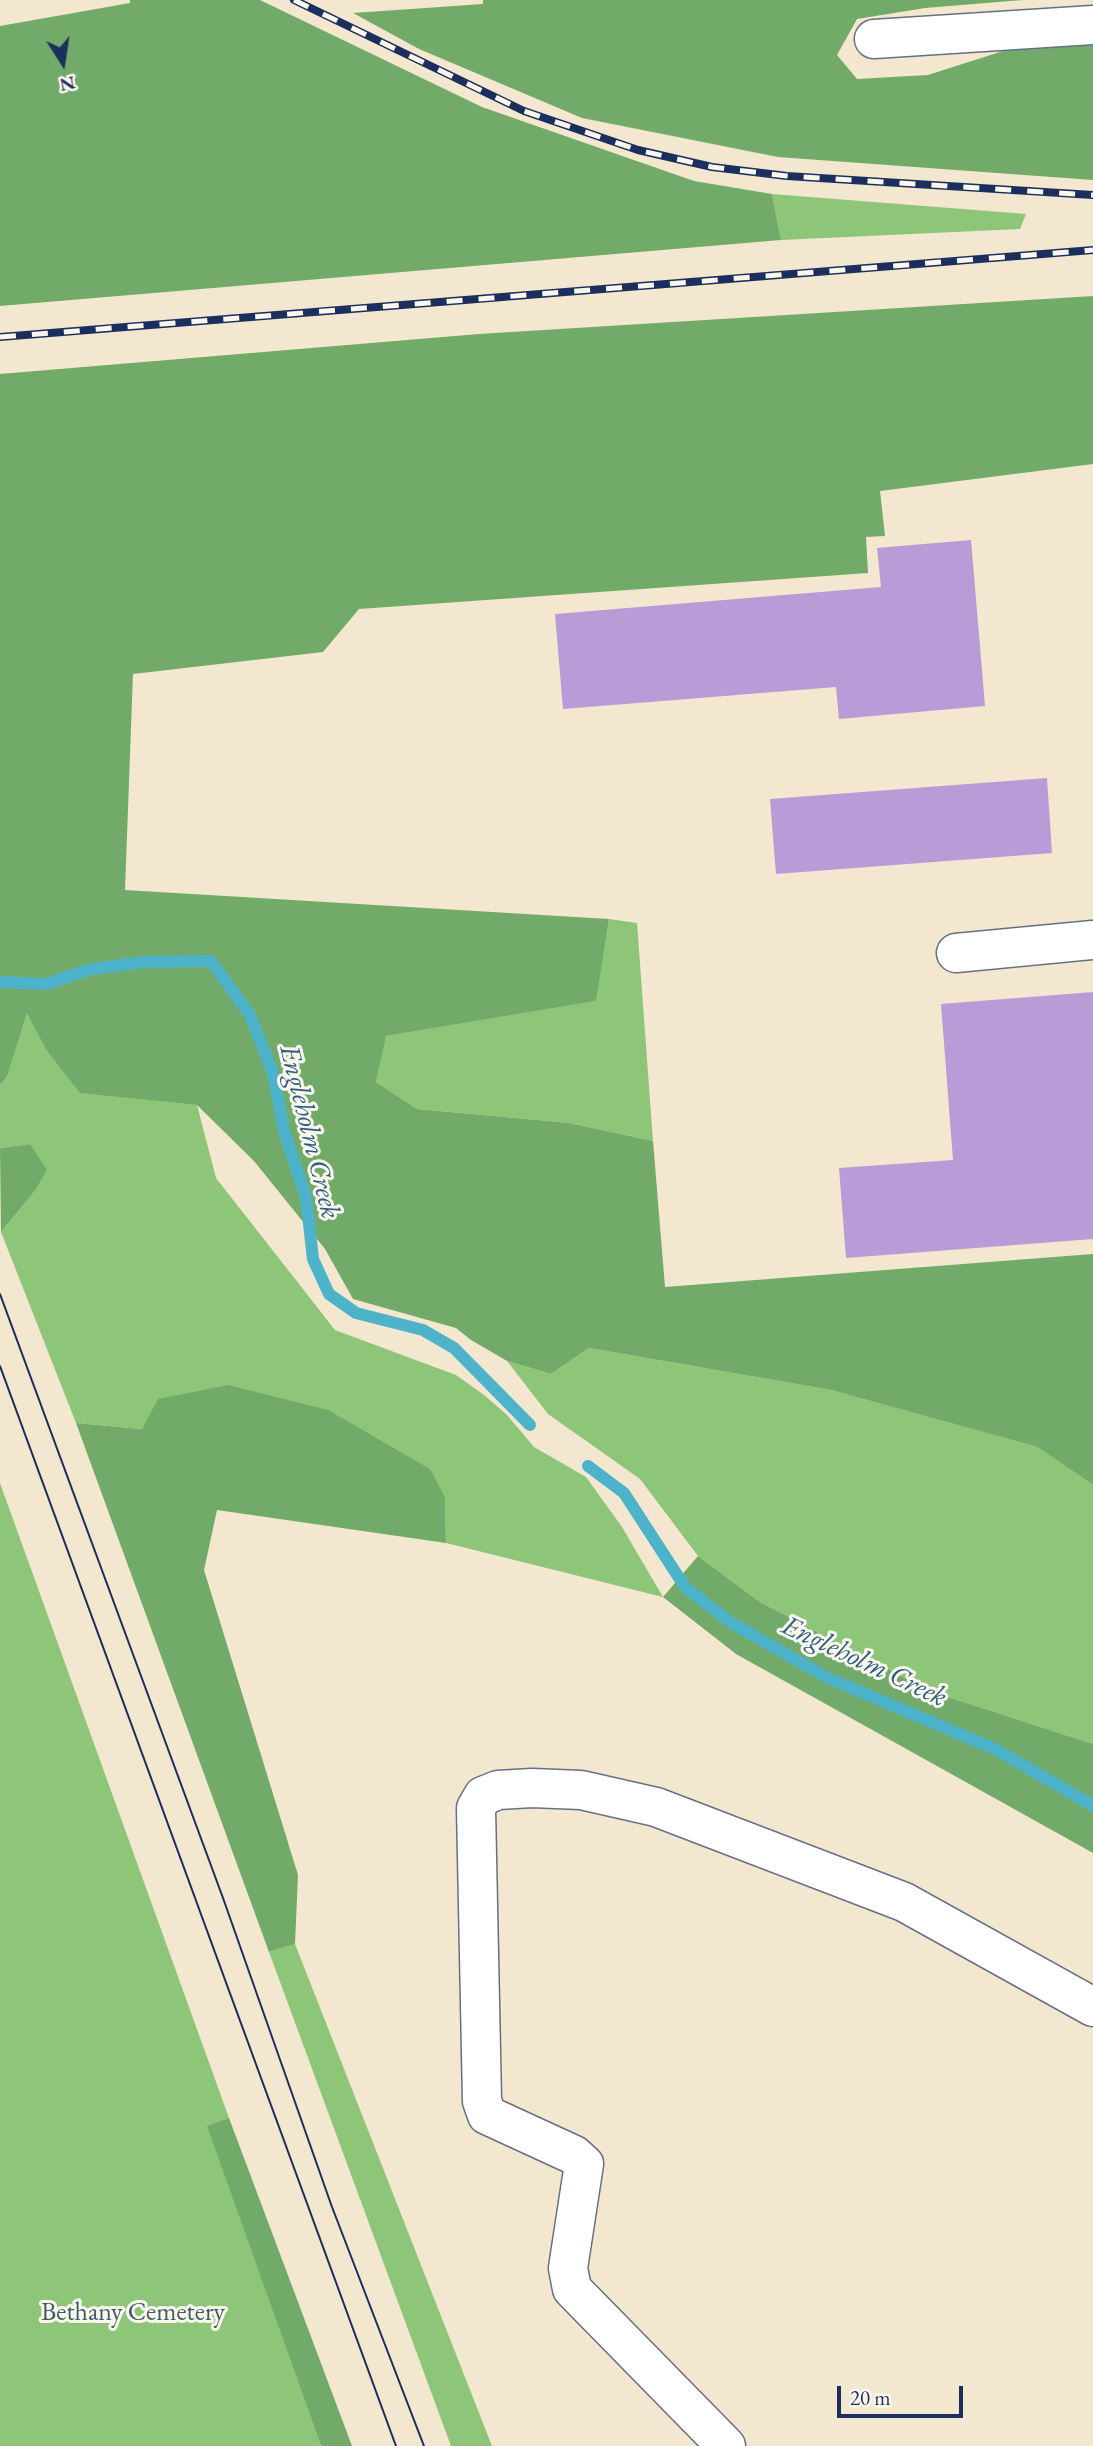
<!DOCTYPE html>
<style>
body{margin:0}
#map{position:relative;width:1093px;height:2446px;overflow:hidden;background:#f3e7cf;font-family:"EB Garamond",serif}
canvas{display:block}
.north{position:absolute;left:28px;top:28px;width:70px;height:70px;-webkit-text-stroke:5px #fbf7ec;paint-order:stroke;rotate:168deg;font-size:19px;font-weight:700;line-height:28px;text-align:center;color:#1b2f5e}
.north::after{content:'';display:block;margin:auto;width:24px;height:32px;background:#1b2f5e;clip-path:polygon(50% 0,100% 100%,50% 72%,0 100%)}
.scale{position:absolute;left:837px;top:2386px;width:126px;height:32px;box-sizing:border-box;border:4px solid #1b2f5e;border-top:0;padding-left:9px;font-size:21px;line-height:24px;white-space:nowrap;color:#1b2f5e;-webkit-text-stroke:5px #fbf7ec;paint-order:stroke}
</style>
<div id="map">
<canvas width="1093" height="2446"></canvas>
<div class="north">N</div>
<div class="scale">20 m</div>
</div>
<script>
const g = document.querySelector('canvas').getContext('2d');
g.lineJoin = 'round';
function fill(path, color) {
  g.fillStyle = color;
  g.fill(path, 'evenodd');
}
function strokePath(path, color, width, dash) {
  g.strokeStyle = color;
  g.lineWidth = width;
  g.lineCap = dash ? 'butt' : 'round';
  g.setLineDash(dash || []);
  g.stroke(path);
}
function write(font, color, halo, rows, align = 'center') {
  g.font = font + ' "EB Garamond",serif';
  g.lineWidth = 6;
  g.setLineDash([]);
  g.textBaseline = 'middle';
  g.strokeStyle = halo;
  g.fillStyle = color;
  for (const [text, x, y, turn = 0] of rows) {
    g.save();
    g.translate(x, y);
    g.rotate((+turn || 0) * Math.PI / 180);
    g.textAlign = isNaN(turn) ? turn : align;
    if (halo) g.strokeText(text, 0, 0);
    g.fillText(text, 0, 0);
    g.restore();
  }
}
fill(new Path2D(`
 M772 194 1026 214 1020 229 781 240Z
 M609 919 637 923 653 1141 570 1123 417 1109 376 1082 385 1036 595 1001Z
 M27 1012 46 1050 80 1092 197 1105 216 1178 335 1330 456 1375 484 1395 507 1415 534 1447 586 1477 622 1527 663 1597 446 1543 445 1497 142 1429 76 1423 1 1232 34 1192 30 1144 0 1148V1085L7 1077Z
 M589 1348 831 1390 856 1397 1039 1447 1093 1485V1744L930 1691 760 1602 698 1556 640 1479 548 1414 507 1361 551 1374Z
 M0 1483 229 2118 208 2126 321 2446H0Z
 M295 1944 492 2446H451L269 1952Z`), '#8ec679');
fill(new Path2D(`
 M130 0H260L482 107 694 181 772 194 781 240 0 306V26L130 3Z
 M483 0H1023L925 8 857 19 837 55 857 79 928 75 1028 43 1093 38V180L778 157 582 118 419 49 353 13 483 4Z
 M1093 296V464L880 491 885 536 866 537 868 573 359 609 323 652 133 674 125 890 609 919 596 1001 386 1036 376 1082 417 1109 570 1123 653 1141 665 1287 1093 1254V1485L1038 1447 856 1397 831 1390 589 1348 551 1374 507 1361 471 1340 456 1328 353 1299 325 1249 254 1161 197 1105 80 1093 46 1050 27 1013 7 1077 0 1085V374L479 334Z
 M30 1144 47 1170 34 1192 1 1232 0 1148Z
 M228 1385 328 1410 430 1469 445 1497 446 1543 217 1510 204 1570 298 1875 295 1944 269 1952 76 1423 142 1429 158 1399Z
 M698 1556 760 1602 930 1691 1093 1744V1853L736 1654 663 1597Z
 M229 2118 352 2446H321L207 2126Z`), '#72ab69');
strokePath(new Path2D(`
 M0 982 46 984 91 969 144 962 211 961 250 1015 273 1073 284 1131 306 1197 313 1259 329 1294 356 1313 423 1330 454 1348 530 1425
 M588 1466 624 1493 685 1587 730 1622 826 1677 997 1750 1093 1806`), '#4cb3cb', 12);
fill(new Path2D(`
 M971 540 985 706 839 719 836 687 563 709 555 614 881 587 877 548Z
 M1047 778 1052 853 776 874 770 799Z
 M1093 992V1239L846 1258 839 1168 953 1160 941 1004Z`), '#b89cd7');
const minor = new Path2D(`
 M874 39 1093 25
 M956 953 1093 940
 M726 2446 572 2289 568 2268 584 2164 574 2155 487 2115 482 2101 476 1808 483 1796 498 1790 532 1788 581 1790 656 1807 904 1902 1093 2007`);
strokePath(minor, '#676f86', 41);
strokePath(minor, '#fff', 38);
strokePath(new Path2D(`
 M0 1294 223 1898 332 2207 424 2446
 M0 1366 396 2446`), '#1b2f5e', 2);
const rail = new Path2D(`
 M294 0 524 111 638 150 712 167 787 176 1093 195
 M0 337 1093 250`);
strokePath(rail, '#1b2f5e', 8);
strokePath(rail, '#fbf7ec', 5, [16]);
write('26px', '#3e5c66', '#fbf7ec', [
 ["Bethany Cemetery",133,2313]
]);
write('italic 28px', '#2c5d84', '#fbf7ec', [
 ["Engleholm Creek",309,1132,76],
 ["Engleholm Creek",864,1662,25]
]);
</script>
